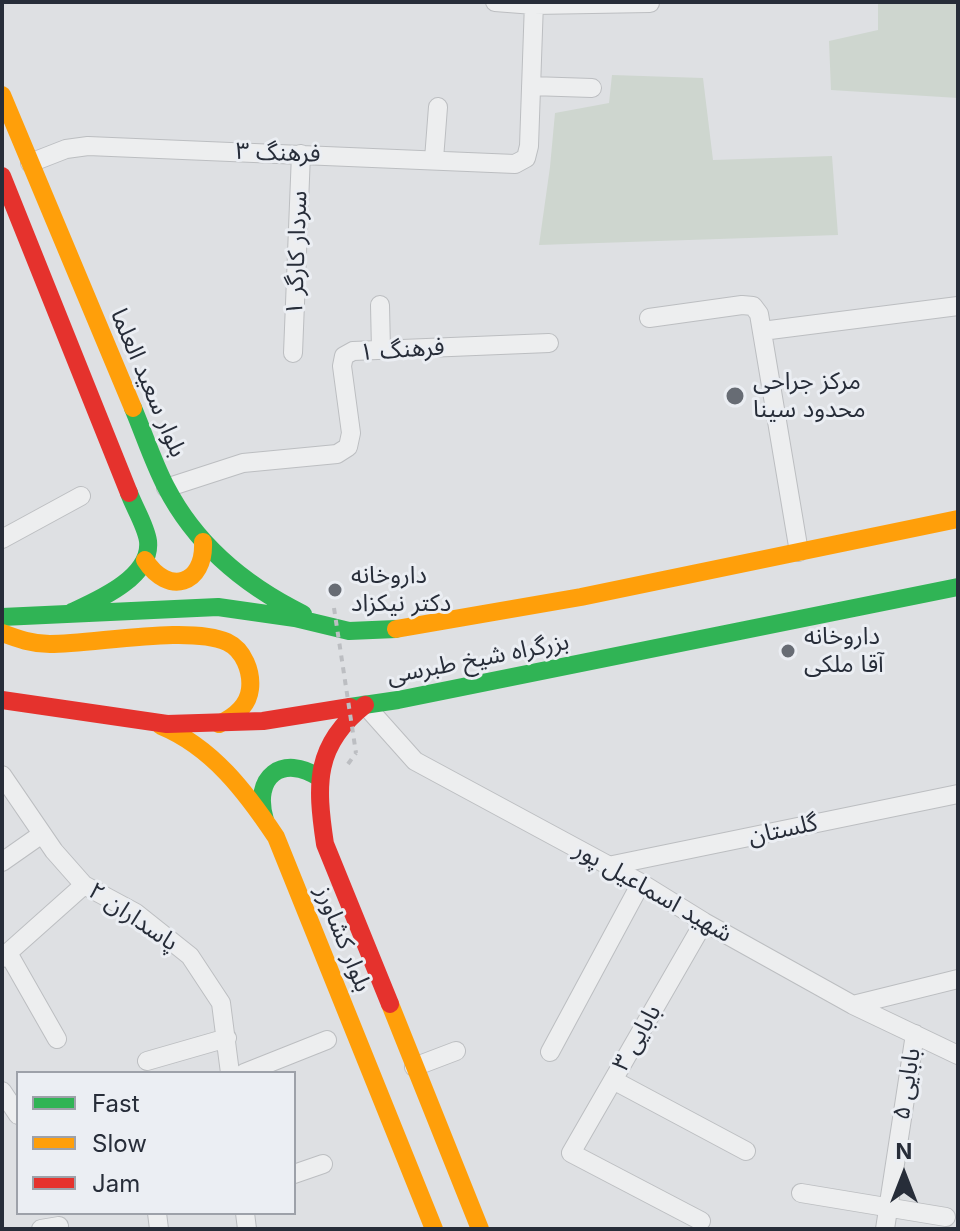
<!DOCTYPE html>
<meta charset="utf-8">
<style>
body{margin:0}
#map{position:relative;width:960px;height:1231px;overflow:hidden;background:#dee0e3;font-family:Inter,sans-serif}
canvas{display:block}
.frame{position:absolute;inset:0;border:4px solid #272d39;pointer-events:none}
.legend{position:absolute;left:16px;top:1071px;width:280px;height:144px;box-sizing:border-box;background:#ebeef3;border:2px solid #9da1a9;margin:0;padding:10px 14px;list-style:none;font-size:24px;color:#272d39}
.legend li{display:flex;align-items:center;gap:16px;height:40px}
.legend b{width:40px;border:2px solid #9da1a9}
.north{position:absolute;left:864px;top:1135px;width:80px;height:80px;-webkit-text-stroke:6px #ebeef3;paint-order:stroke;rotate:0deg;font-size:22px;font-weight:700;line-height:32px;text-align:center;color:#272d39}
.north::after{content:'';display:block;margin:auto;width:28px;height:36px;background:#272d39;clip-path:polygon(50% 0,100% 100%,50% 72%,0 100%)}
</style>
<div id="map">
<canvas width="960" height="1231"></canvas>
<div class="frame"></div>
<ul class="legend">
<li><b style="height:10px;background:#30b455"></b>Fast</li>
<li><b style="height:10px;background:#ff9f0a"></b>Slow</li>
<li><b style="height:10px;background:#e5322d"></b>Jam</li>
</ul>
<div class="north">N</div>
</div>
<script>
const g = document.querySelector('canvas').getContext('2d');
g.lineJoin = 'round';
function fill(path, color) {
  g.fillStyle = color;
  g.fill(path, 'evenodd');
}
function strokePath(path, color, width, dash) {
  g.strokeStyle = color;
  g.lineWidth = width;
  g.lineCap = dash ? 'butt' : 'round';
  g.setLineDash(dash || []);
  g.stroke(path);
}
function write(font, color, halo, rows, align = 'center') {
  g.font = font + ' Inter,"Noto Sans Arabic",sans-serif';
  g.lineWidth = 6;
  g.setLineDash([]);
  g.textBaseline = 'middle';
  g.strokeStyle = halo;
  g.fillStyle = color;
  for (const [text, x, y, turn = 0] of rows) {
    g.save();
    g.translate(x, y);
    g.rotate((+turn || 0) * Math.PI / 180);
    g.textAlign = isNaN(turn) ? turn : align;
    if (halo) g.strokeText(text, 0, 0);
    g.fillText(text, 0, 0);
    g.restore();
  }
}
fill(new Path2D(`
 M878 2H958V98L831 90 829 41 878 30Z
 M612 75 703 78 713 160 832 156 838 235 539 245 550 167 555 113 609 103Z`), '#ced6cf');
const street = new Path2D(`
 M495 2 534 5 650 3
 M531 86 592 88
 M434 159 438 107
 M30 163 66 149 88 146 515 164 526 158 529 146 534 2
 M380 305 381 350
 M649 318 742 305 753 306 759 314 799 552
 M762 331 958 306
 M293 353 301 154
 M166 488 243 463 337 454 348 447 351 433 342 366 344 356 353 351 549 343
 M2 539 81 496
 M365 705 415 761 641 883 704 922 853 1005 958 1055
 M2 775 54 851 84 885 136 913 190 956 221 1003 230 1073
 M2 862 42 834
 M608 866 958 794
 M8 953 57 1039
 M2 958 84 885
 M853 1005 958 979
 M550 1052 641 883
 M147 1061 227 1038
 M414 1067 456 1051
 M244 1073 327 1040
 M613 1080 746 1151
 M2 1091 18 1115
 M294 1174 323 1164
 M801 1193 946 1217
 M157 1213 159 1229
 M245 1213 247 1229
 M701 1221 571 1153 704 922
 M41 1229 59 1226
 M885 1229 915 1034`);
strokePath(street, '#bcbec1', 20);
strokePath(new Path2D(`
 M348 764 356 753`), '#bcbec2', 4, [6, 6]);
strokePath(street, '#edeeef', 18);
strokePath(new Path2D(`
 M133 408C144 434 153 462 166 487 196 545 246 586 303 614
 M72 612C98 600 152 577 148 541 146 526 134 507 129 493
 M2 617 218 607 295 618 349 631 396 629
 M350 707 398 700 958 587
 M265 820C252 777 282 753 320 778`), '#30b455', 18);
strokePath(new Path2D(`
 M2 95 133 408
 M145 560C168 596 205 585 203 542
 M396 629 581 597 958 519
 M2 633C18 639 32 644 50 644 95 644 189 625 227 642 244 650 252 672 250 689 248 707 234 717 219 724
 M161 726C212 747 246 792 276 837L434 1229
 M390 1004 480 1229`), '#ff9f0a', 18);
strokePath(new Path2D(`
 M2 176 129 493
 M2 700 167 724 263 721 350 707
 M365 705C314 745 316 784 325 844L390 1004`), '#e5322d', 18);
strokePath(new Path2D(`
 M334 608 356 753`), '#bcbec2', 4, [6, 6]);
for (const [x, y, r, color] of [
 [735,396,10,"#676c74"],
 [335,590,8,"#676c74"],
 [788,651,8,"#676c74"]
]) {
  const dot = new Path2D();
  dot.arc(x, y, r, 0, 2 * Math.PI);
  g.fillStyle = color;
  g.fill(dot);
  strokePath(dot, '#ebeef3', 3);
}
write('24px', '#272d39', '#ebeef3', [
 ["فرهنگ ۳",278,153,2],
 ["سردار کارگر ۱",297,253,-88],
 ["فرهنگ ۱",402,350,-4],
 ["بلوار سعید العلما",148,383,67],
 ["بزرگراه شیخ طبرسی",478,659,-11],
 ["گلستان",783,830,-12],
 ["شهید اسماعیل پور",653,892,30],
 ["پاسداران ۲",133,917,34],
 ["بلوار کشاورز",343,939,68],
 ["بابایی ۳",637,1038,-60],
 ["بابایی ۵",907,1084,-81]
]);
write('24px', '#272d39', '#ebeef3', [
 ["مرکز جراحی",753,382],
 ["محدود سینا",753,410],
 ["داروخانه",351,576],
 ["دکتر نیکزاد",351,604],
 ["داروخانه",804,637],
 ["آقا ملکی",804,665]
], 'left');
</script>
